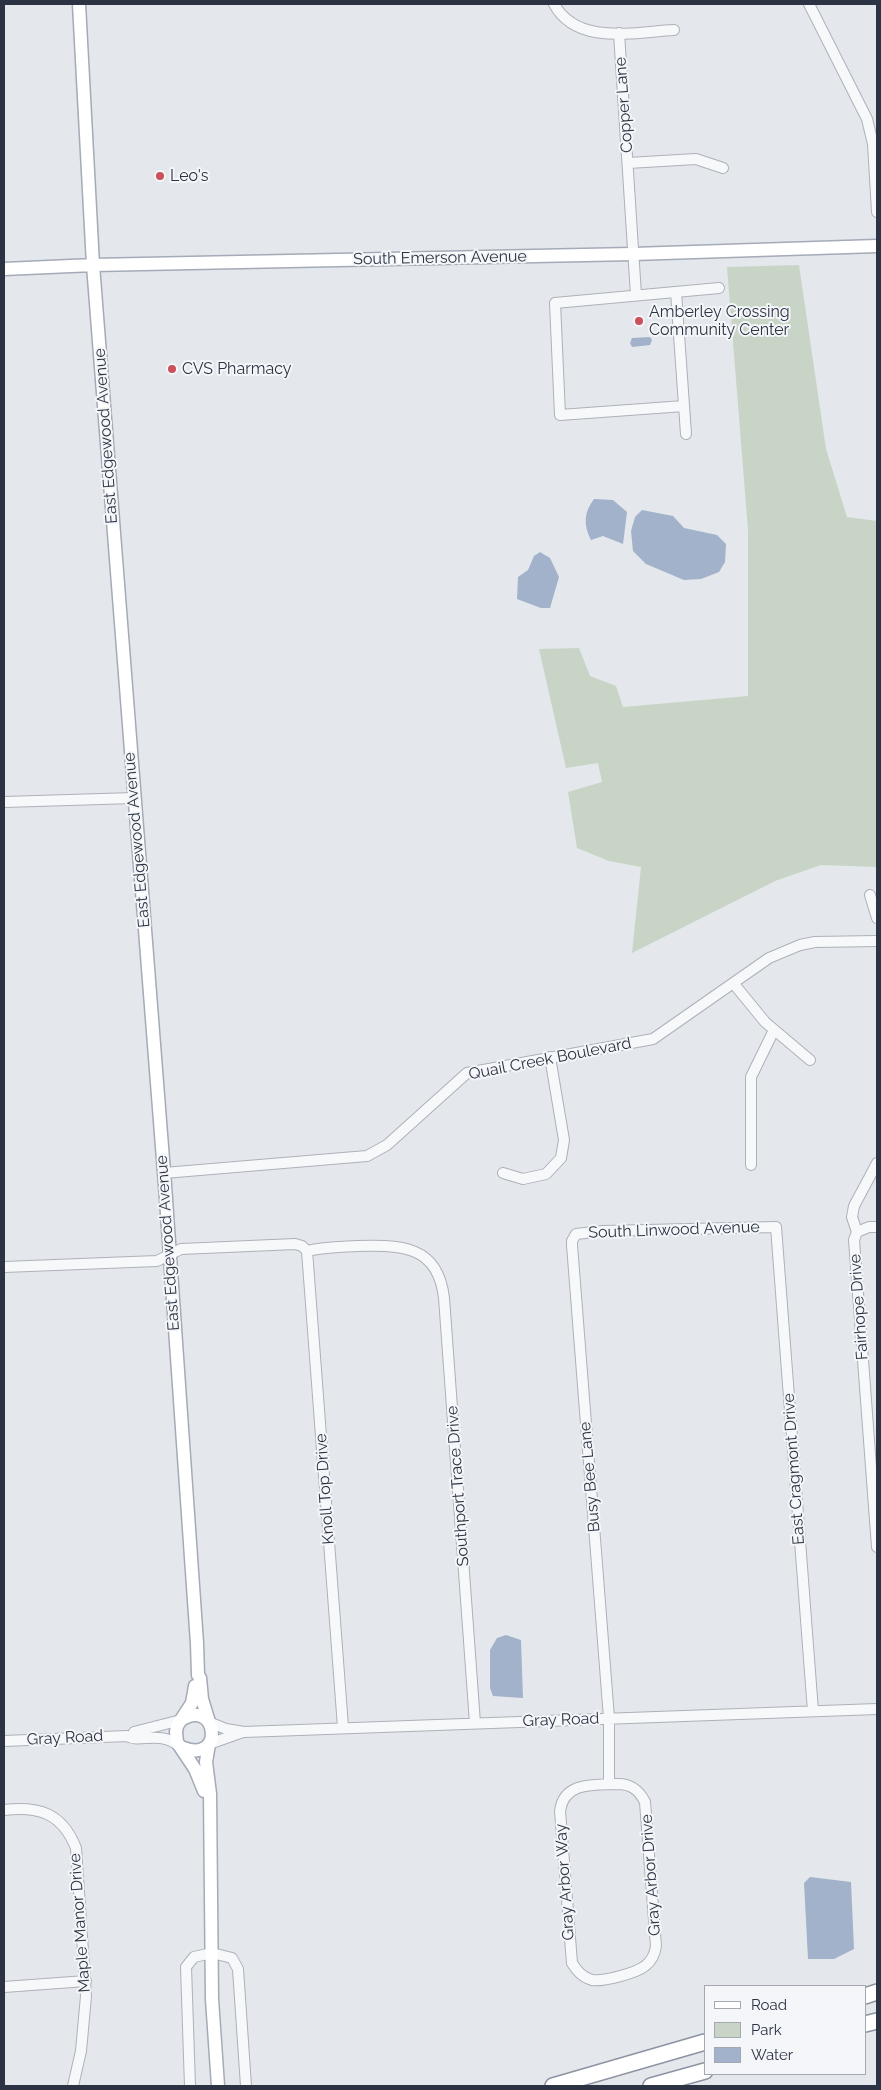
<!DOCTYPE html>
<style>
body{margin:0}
#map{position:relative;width:881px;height:2090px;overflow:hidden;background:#e4e7eb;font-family:Raleway,sans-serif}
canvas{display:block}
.frame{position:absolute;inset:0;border:5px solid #2c3343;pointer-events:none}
.legend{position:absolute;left:704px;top:1985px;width:162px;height:90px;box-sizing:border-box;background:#f4f6f9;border:1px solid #a4a8b0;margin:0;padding:6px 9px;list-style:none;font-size:15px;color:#2c3343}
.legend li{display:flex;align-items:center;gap:10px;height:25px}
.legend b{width:25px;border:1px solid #a4a8b0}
</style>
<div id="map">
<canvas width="881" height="2090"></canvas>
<div class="frame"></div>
<ul class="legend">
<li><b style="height:6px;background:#fff"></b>Road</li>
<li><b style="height:14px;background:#c8d5c6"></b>Park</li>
<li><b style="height:14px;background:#a1b2ca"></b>Water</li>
</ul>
</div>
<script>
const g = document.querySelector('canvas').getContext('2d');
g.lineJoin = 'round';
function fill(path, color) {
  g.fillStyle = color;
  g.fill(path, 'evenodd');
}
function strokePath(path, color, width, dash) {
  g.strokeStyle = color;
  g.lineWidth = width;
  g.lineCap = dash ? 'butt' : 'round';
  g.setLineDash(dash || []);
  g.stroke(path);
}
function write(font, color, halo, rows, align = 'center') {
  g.font = font + ' Raleway,sans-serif';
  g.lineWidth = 4;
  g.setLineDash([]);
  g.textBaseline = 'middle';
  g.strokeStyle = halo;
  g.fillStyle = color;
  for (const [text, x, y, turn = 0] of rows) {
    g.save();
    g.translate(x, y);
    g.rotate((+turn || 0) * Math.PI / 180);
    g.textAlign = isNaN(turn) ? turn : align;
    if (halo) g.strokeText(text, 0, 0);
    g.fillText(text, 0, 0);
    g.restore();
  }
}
fill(new Path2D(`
 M799 265 826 449 847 517 877 521V867L821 865 775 881 632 953 641 867 609 861 577 848 568 792 602 782 598 763 566 768 539 649 579 648 590 676 616 686 623 707 748 696V530L727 267Z`), '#c8d5c6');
fill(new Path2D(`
 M650 337 652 340 650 345 632 347 630 343 632 338Z
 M594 499 613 500 627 512 623 544 603 536 591 540C583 525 584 512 594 499Z
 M642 510 673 516 684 528 717 535 726 544 725 562 719 572 701 579 684 580 646 564 633 551 631 531 635 517Z
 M540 552 550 558 559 577 550 608H541L517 599 518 577 528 570 534 556Z
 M506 1635 521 1640 523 1698 493 1696 490 1688V1650L497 1638Z
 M810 1877 851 1882 854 1949 834 1959H808L804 1883Z`), '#a1b2ca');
const minor = new Path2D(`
 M554 4C577 46 634 32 674 30
 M809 4 867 119 873 144 877 212
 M619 33 636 295
 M628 163 696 159 723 168
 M676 292 686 434
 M684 406 560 415 555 303 719 288
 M4 802 134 798
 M870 895 877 918
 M734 984 765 1022 810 1060
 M877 1163 854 1206 852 1217 857 1232 854 1240 877 1547
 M751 1165V1077L774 1030
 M164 1173 367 1156 387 1145 467 1073 653 1039 769 958 800 945 815 942 877 941
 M503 1173 523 1179 546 1174 561 1158 564 1140 550 1057
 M857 1232 869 1227H877
 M307 1251 343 1727
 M4 1267 157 1261 181 1249 295 1244 302 1246 307 1251C324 1247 340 1247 357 1246 401 1245 438 1245 444 1298L475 1723
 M209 1722 226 1729 244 1732 877 1709
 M134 1732 181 1720
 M4 1741 127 1736C142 1744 158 1729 181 1747
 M209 1744 243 1732
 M609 1784V1718L572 1245V1241L576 1234 603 1231 776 1227 813 1711
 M618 1784C631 1784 639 1790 645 1802L656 1946C655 1953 652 1961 645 1966 636 1973 603 1982 592 1980 582 1977 577 1971 572 1963L560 1811C564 1781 595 1785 618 1784Z
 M4 1810C39 1806 62 1813 76 1848L86 1996 81 2051 73 2086
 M4 1987 86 1981
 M190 2086 186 1967 194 1957 212 1953 232 1958 238 1969 246 2086`);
const major = new Path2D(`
 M79 4 93 265 165 1185 197 1643 198 1675 200 1678 202 1699 209 1722
 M4 269 93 265 633 254 877 246
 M195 1686 192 1703 177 1726 176 1732 177 1742 195 1769 204 1791
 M181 1720C217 1696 227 1766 181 1747
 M209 1744 206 1762 210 1794 212 1999 218 2086`);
const highway = new Path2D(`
 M865 1996 877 1992
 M865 2024 877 2021
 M553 2086 705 2042
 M651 2086 705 2071`);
strokePath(minor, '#adb1b9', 12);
strokePath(major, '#a4aab7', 15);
strokePath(highway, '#8c93a2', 18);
strokePath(minor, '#f7f8fa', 10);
strokePath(major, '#fff', 12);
strokePath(highway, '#fff', 15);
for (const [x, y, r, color] of [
 [160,176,5,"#ca505a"],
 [639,321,5,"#ca505a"],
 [172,369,5,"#ca505a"]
]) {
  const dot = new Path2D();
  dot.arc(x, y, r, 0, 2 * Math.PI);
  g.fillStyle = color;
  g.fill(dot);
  strokePath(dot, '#f4f6f9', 2);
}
write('16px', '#2c3343', '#f4f6f9', [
 ["Copper Lane",624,105,-94],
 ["South Emerson Avenue",440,258,-1],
 ["East Edgewood Avenue",106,436,-94],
 ["East Edgewood Avenue",137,840,-95],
 ["Quail Creek Boulevard",550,1059,-11],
 ["South Linwood Avenue",674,1230,-2],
 ["East Edgewood Avenue",168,1243,-94],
 ["Fairhope Drive",859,1307,-94],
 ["East Cragmont Drive",794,1469,-94],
 ["Busy Bee Lane",590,1477,-95],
 ["Southport Trace Drive",458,1486,-94],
 ["Knoll Top Drive",325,1489,-94],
 ["Gray Road",561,1720,-2],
 ["Gray Road",65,1738,-3],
 ["Gray Arbor Drive",651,1875,-94],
 ["Gray Arbor Way",565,1882,-94],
 ["Maple Manor Drive",80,1923,-94]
]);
write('16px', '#2c3343', '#f4f6f9', [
 ["Leo's",170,176],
 ["Amberley Crossing",649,312],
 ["Community Center",649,330],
 ["CVS Pharmacy",182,369]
], 'left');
</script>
